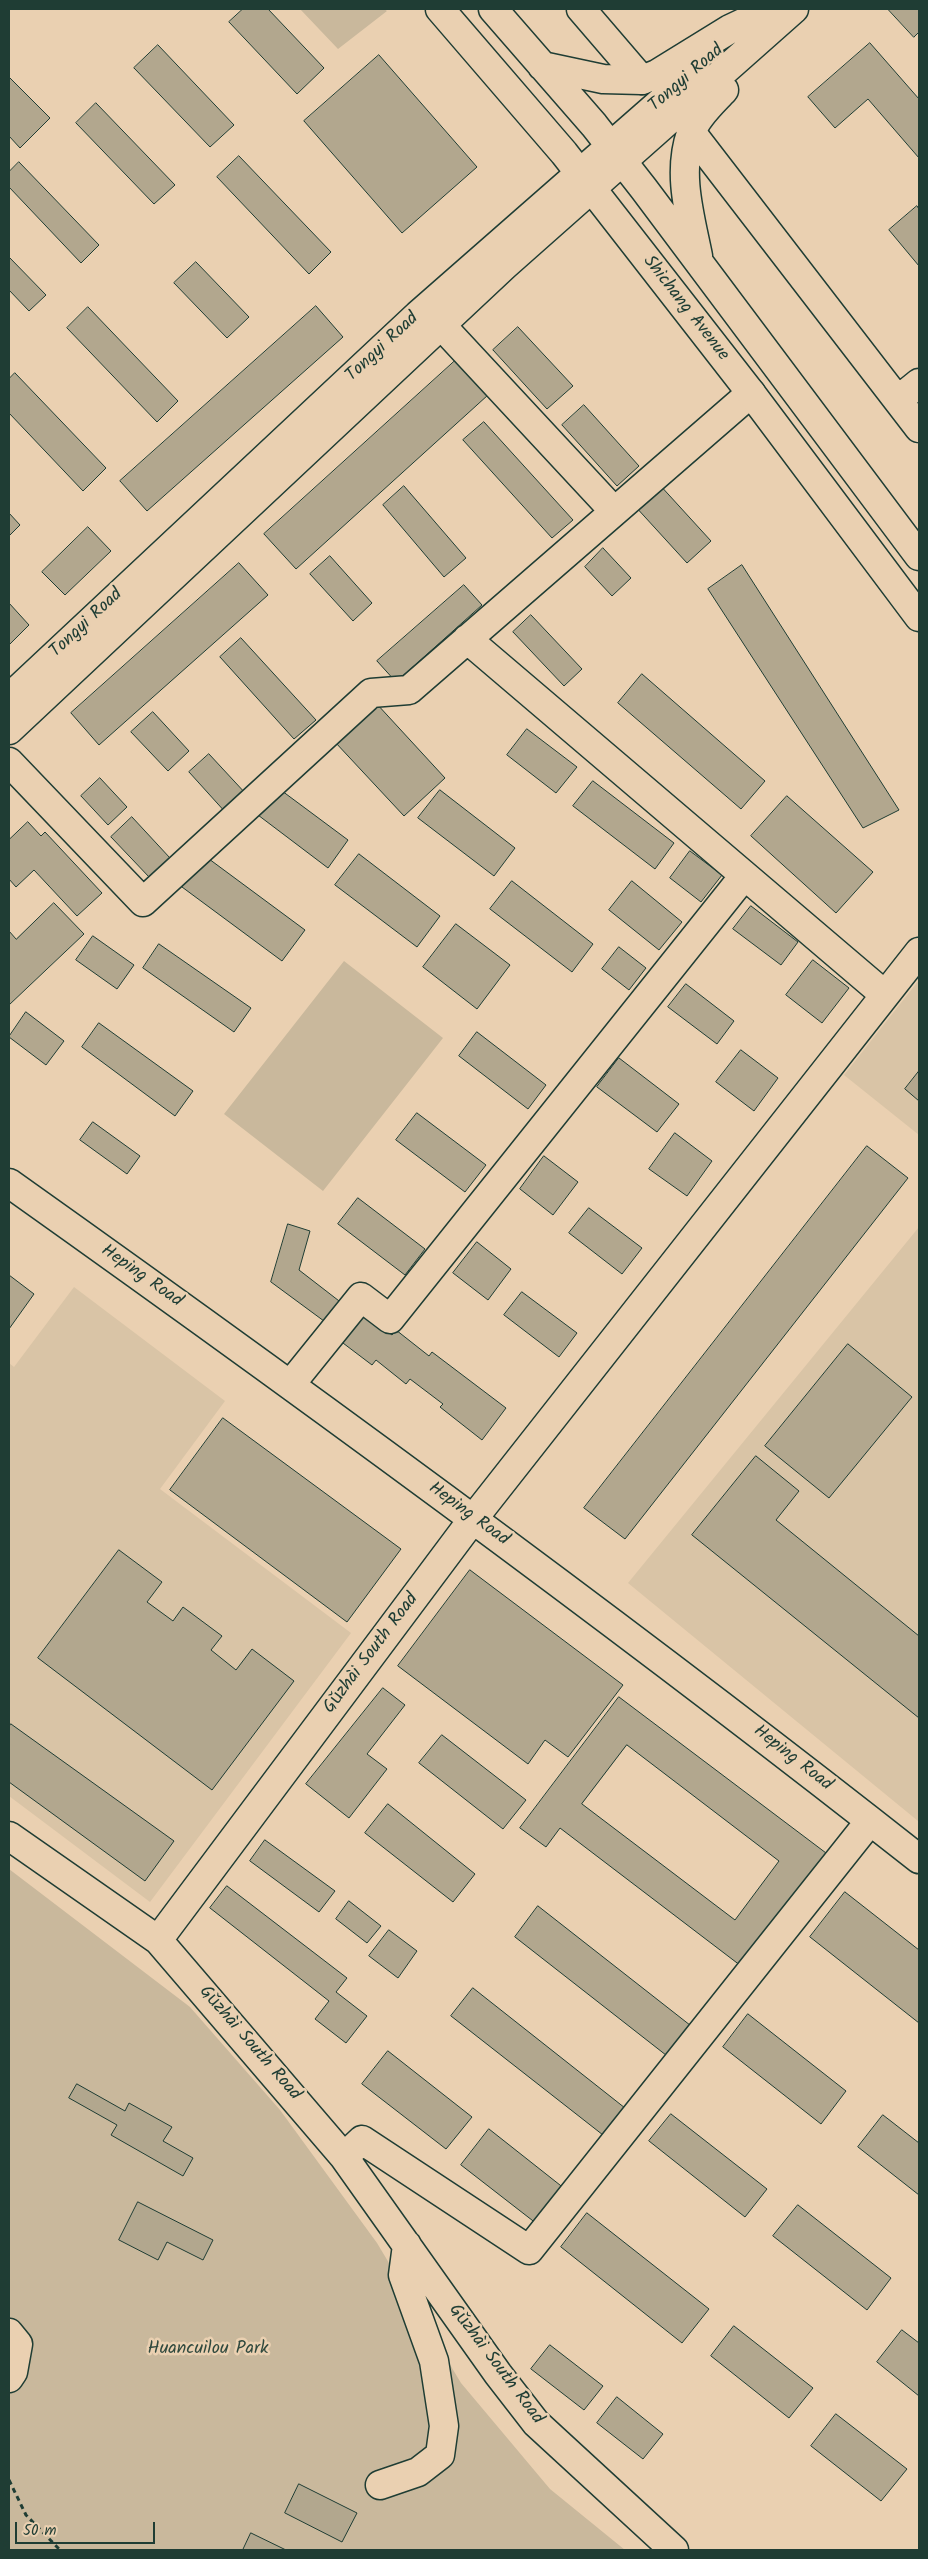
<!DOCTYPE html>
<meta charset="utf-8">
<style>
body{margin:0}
#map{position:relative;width:928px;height:2559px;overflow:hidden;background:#ead0b1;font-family:Kalam,sans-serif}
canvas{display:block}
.frame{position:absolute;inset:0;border:10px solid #1f3d34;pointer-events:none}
.scale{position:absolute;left:15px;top:2522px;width:140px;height:22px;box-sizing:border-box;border:2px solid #1f3d34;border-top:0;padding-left:6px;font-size:15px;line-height:18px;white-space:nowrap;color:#1f3d34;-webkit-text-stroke:4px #ead0b1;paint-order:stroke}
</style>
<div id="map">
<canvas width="928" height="2559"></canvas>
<div class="frame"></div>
<div class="scale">50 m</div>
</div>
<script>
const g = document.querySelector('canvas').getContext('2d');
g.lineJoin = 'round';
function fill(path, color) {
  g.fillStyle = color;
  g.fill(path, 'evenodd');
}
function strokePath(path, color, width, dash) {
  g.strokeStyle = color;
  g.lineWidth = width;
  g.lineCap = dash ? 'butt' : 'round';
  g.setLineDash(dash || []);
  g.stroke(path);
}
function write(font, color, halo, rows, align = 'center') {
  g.font = font + ' Kalam,sans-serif';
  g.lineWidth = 5;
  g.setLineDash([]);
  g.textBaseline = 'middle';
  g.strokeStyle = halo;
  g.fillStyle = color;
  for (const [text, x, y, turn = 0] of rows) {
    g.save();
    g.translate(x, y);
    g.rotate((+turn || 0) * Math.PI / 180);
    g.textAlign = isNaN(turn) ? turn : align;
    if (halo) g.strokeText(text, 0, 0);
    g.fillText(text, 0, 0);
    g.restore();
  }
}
fill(new Path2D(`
 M919 980V1135L844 1075Z
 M919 1227V1820L918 1821 628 1583Z
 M74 1287 225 1401 160 1489 351 1633 150 1902 9 1796V1363L14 1367Z`), '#d9c4a6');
fill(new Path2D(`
 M300 9H384L387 11 338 49Z
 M344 961 443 1038 323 1191 224 1114Z
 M9 1869 190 2007 280 2110 377 2243 461 2383 550 2489 625 2550H9Z`), '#c9b89c');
const building = new Path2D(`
 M243 9H268L324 68 297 94 229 22Z
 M888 9H919V32L914 37Z
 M870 43 919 99V158L868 99 835 128 808 97Z
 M158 45 234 125 210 147 134 68Z
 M379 55 477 167 402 233 304 121Z
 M9 77 50 118 20 148 9 136Z
 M96 103 175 185 154 204 76 123Z
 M239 156 331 252 309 274 217 177Z
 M19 162 99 245 81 263 9 187V172Z
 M917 206 919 209V266L889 230Z
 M9 257 46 295 29 311 9 290Z
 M196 262 249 317 227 338 174 283Z
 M316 306 343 337 147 511 120 481Z
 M88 307 178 401 157 422 67 328Z
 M518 327 573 386 547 409 493 350Z
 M456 360 488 395 296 569 264 534Z
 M15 373 106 468 83 491 9 413V379Z
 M584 405 639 466 617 486 562 425Z
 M484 422 573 520 552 538 463 440Z
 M658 483 711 541 687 563 634 505Z
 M404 486 466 558 444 577 383 505Z
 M9 513 20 525 9 536Z
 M88 527 111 551 65 595 42 572Z
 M603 548 631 578 612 596 585 567Z
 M330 556 372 603 353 621 310 574Z
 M239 563 268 595 99 745 71 713Z
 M742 565 899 810 863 828 708 589Z
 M464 585 482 605 396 682 377 661Z
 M9 603 29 625 9 645Z
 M531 615 582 669 564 686 513 632Z
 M241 638 316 720 294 739 220 657Z
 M642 674 765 781 741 809 618 703Z
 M376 703 445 778 404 816 335 742Z
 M153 712 189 751 168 771 131 732Z
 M527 729 577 767 556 793 507 755Z
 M209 754 247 795 227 814 189 772Z
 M100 778 127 807 108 825 81 796Z
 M593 781 674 843 655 869 573 806Z
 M274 785 348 840 328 868 254 812Z
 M440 790 515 848 494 876 418 818Z
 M787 796 873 872 836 913 751 836Z
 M132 817 170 858 150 878 111 837Z
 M28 822 41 836 45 832 102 893 77 916 34 870 16 887 9 879V840Z
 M690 851 722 875 701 902 670 878Z
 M359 854 440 916 417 947 335 885Z
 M205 856 305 930 282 961 182 887Z
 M512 881 593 944 572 972 490 909Z
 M632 881 682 922 659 950 609 910Z
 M54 903 84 934 9 1005V931L16 939Z
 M751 906 798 942 781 965 733 929Z
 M456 924 510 965 477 1009 423 967Z
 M93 936 134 965 117 989 76 960Z
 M159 944 251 1008 234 1032 143 968Z
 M619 947 646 968 629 990 602 969Z
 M813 960 849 988 822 1023 786 995Z
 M686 984 734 1021 717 1044 668 1007Z
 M26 1012 64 1041 46 1065 9 1037Z
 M99 1023 193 1091 175 1116 82 1047Z
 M477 1032 546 1085 528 1109 459 1056Z
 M741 1050 778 1078 754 1111 716 1082Z
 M619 1058 679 1104 657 1132 597 1087Z
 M919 1071V1101L905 1089Z
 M417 1113 486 1165 465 1192 396 1140Z
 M93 1122 140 1156 127 1174 80 1140Z
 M675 1133 712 1161 687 1196 649 1169Z
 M867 1146 908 1178 625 1539 584 1508Z
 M544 1156 578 1182 553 1215 520 1189Z
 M358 1198 425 1249 405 1275 338 1224Z
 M589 1208 642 1248 622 1274 569 1233Z
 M288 1224 310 1231 299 1270 343 1304 328 1324 271 1282Z
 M477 1242 511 1269 488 1300 453 1273Z
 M9 1275 34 1294 9 1329Z
 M522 1292 577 1333 559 1357 504 1315Z
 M361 1311 392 1335 396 1330 429 1356 432 1352 506 1408 482 1440 440 1407 443 1404 410 1379 406 1384 376 1360 372 1365 339 1340Z
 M848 1344 912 1397 829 1498 765 1446Z
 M223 1418 401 1549 347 1622 170 1490Z
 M756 1456 799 1491 776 1520 919 1636V1718L692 1535Z
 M119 1550 162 1582 147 1602 173 1621 183 1607 222 1636 211 1650 236 1670 252 1649 294 1681 212 1790 38 1658Z
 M470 1570 623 1685 568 1757 545 1740 528 1764 398 1666Z
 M383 1688 405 1705 367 1754 387 1769 349 1818 306 1784Z
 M619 1697 830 1856 745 1969 560 1828 546 1847 520 1828ZM627 1745 779 1861 735 1920 582 1804Z
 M11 1724 174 1841 145 1881 9 1782V1727Z
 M442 1735 526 1800 503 1829 419 1763Z
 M388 1804 475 1874 453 1902 365 1833Z
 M265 1840 335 1891 319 1912 250 1861Z
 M227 1886 347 1978 336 1992 367 2016 346 2043 315 2019 329 2001 210 1908Z
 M845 1892 919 1950V2023L810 1937Z
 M349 1901 381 1926 367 1943 336 1919Z
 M538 1906 695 2029 671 2059 515 1937Z
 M389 1930 417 1951 398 1978 369 1956Z
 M473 1988 625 2108 603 2135 451 2016Z
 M748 2014 846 2091 821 2124 723 2047Z
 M388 2051 472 2117 446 2149 362 2084Z
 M77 2084 125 2111 129 2103 172 2127 163 2141 193 2158 183 2176 111 2135 117 2125 69 2098Z
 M671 2114 767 2189 745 2217 649 2141Z
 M883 2115 919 2143V2195L858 2147Z
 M489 2129 565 2189 537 2224 461 2165Z
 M138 2202 213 2240 203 2260 167 2242 158 2260 119 2240Z
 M798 2205 891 2278 867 2310 773 2236Z
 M587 2213 709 2309 682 2343 561 2247Z
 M734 2326 813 2388 789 2418 711 2356Z
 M902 2330 919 2343V2396L877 2362Z
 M550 2345 603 2386 584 2410 531 2369Z
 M617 2397 663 2434 643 2459 597 2423Z
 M836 2414 907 2469 881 2501 811 2446Z
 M299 2484 357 2513 342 2542 285 2513Z
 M251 2533 286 2550H243Z`);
fill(building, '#b2a78e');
strokePath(building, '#1f3d34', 1);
const minor = new Path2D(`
 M581 9 642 80
 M691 132 919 428
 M441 325 613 510
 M898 400 919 383
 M467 639 885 995
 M9 762 143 902 371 693 409 690 751 393
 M9 1183C317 1402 622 1625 919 1859
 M290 1385 361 1297 390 1319 744 876
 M9 1836 158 1940 344 2157 498 2374 536 2423 674 2550
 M158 1940 473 1519 919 952
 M344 2157 362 2140 529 2250 870 1821
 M9 2333 18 2344 13 2372 9 2378
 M380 2485 418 2472 440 2455 444 2426 434 2361 403 2275 407 2245`);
const major = new Path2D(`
 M440 9 564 153 751 393 919 617
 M493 9 594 125 644 189 919 556
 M542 66 603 79 642 80 657 74 730 29 764 13
 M698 256C690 216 677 173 691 133 696 117 713 102 724 90
 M9 698 418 315 694 73
 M9 730 504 266 794 9`);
strokePath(minor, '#1f3d34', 31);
strokePath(major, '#1f3d34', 31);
strokePath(new Path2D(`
 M9 2480 26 2515 60 2550`), '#1f3d34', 3, [5, 4]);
strokePath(minor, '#ead0b1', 28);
strokePath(major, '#ead0b1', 28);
write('18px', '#1f3d34', '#ead0b1', [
 ["Tongyi Road",687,79,-41],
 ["Shichang Avenue",685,309,52],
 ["Tongyi Road",383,348,-43],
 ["Tongyi Road",87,624,-43],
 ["Heping Road",141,1277,35],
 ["Heping Road",468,1515,36],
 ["Gǔzhài South Road",372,1654,-53],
 ["Heping Road",792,1759,38],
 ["Gǔzhài South Road",249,2044,49],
 ["Gǔzhài South Road",495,2365,53]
]);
write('18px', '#30493e', '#ead0b1', [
 ["Huancuilou Park",208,2350]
]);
</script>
